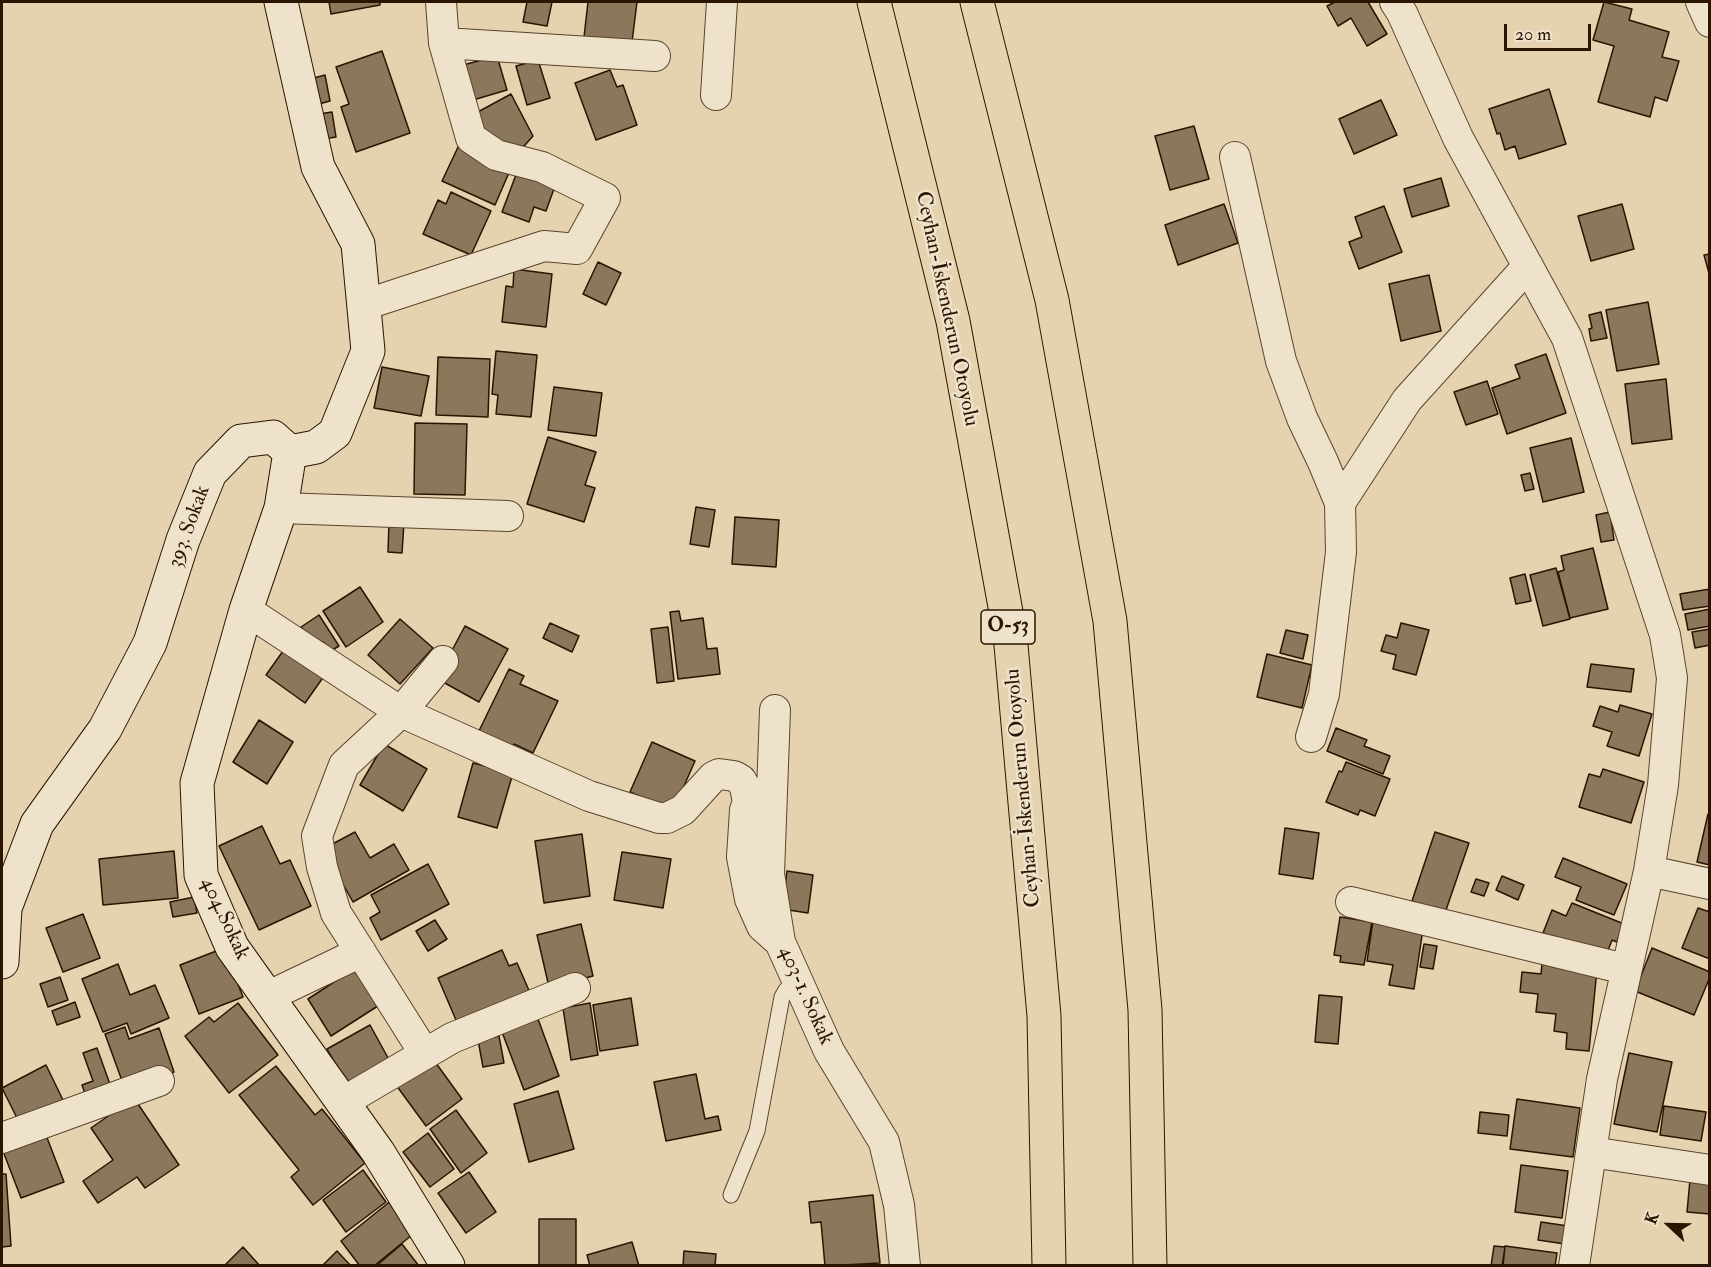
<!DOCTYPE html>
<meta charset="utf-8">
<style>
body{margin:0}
#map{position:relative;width:1711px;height:1267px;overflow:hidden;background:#e5d2af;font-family:"IM FELL Double Pica",serif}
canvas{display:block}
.frame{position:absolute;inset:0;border:3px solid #2a1500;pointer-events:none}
.north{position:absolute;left:1639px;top:1195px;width:60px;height:60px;-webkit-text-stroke:4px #eee2cb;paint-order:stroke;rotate:292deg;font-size:16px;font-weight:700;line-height:24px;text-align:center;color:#2a1500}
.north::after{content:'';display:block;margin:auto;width:21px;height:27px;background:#2a1500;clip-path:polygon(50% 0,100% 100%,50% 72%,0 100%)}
.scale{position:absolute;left:1504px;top:24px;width:87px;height:27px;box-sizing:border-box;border:3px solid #2a1500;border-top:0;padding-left:8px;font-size:18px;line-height:21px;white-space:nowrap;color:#2a1500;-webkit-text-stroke:4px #eee2cb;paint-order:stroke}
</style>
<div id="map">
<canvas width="1711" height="1267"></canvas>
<div class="frame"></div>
<div class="north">K</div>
<div class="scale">20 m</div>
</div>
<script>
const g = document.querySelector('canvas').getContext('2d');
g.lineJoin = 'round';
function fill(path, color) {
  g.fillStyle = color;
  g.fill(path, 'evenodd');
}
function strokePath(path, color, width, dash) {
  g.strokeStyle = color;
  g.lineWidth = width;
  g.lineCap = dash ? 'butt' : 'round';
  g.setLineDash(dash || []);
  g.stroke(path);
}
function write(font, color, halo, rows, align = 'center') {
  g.font = font + ' "IM FELL Double Pica",serif';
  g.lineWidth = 5;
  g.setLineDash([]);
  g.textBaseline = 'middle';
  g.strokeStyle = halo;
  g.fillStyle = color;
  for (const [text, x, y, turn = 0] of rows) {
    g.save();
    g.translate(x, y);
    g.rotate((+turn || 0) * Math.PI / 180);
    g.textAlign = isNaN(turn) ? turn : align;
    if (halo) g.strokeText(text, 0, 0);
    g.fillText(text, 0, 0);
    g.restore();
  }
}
const building = new Path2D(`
 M329 2H380V5L331 14Z
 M527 2H552L547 26 523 22Z
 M588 2H637L632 42 584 37Z
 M1335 2H1368L1387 34 1367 46 1351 18 1338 26 1327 6Z
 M1604 2 1632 9 1629 20 1669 32 1662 57 1679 61 1667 101 1655 97 1650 117 1598 102 1614 46 1593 40Z
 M382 51 410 133 356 152 341 107 349 104 336 67Z
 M497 56 507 90 473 100 463 65Z
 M538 60 550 98 527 105 516 66Z
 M610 70 617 87 623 85 637 125 596 140 575 83Z
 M325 75 330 101 319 104 314 78Z
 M1549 89 1566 144 1519 159 1515 146 1505 150 1500 133 1497 134 1489 109Z
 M511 94 533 136 517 154 488 138 476 113Z
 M1381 100 1397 135 1354 154 1339 119Z
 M332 112 336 137 323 139 319 114Z
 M1194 126 1209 179 1170 190 1155 136Z
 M459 145 511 168 495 205 442 181Z
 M517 172 555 186 546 211 534 207 529 222 502 212Z
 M1441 178 1449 206 1412 217 1404 189Z
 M451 192 491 211 471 255 423 234 438 200 446 204Z
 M1224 204 1238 243 1178 265 1165 225Z
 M1622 204 1634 249 1591 261 1578 216Z
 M1384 206 1402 252 1359 269 1349 242 1362 237 1355 217Z
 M1710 254V277L1704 255Z
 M598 262 621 273 606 305 583 294Z
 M514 269 552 274 546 327 502 322 506 286 513 287Z
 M1429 275 1441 331 1401 341 1389 284Z
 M1648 302 1659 364 1617 371 1606 310Z
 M1601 312 1607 338 1591 341 1589 329 1592 328 1589 315Z
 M496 351 537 355 531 417 496 414 498 395 492 394Z
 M1546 354 1566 413 1507 434 1492 388 1520 378 1515 365Z
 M438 357 490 359 488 417 436 415Z
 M382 367 429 376 421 416 374 408Z
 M1666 379 1672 439 1632 444 1625 384Z
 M1487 381 1498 414 1466 425 1454 392Z
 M554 387 602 393 596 436 548 430Z
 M415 423 467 424 465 495 414 494Z
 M548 437 596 452 585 485 595 488 584 522 527 504Z
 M1571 438 1584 492 1543 502 1530 448Z
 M1530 473 1534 489 1525 491 1521 475Z
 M696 507 715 510 709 547 690 544Z
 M1610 512 1614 540 1601 542 1596 515Z
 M735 517 779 520 776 567 732 564Z
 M389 522 404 523 402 553 388 552Z
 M1593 548 1608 609 1570 618 1558 572 1564 570 1561 556Z
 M1556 568 1570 619 1543 626 1530 575Z
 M1525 574 1531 601 1516 604 1510 578Z
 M360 587 383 622 346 647 323 611Z
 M1710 589V606L1683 610 1680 594Z
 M1710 609V626L1688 630 1685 614Z
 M679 611 681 621 703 618 707 649 717 648 720 674 678 679 670 612Z
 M319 615 339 646 329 652 323 642 315 648 301 627Z
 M400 619 433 648 400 684 368 655Z
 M550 623 579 636 572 652 543 638Z
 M1401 623 1429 630 1416 675 1393 669 1396 655 1381 651 1386 635 1397 638Z
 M465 626 508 649 479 702 443 682 449 656Z
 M668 627 674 681 657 683 651 629Z
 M1710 629V645L1695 648 1692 632Z
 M1286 630 1308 635 1303 659 1280 653Z
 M288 644 327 672 305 703 266 675Z
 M1267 654 1312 665 1302 708 1257 697Z
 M1591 664 1634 669 1631 692 1587 687Z
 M509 669 524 676 520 684 558 701 533 753 514 744 510 751 477 735Z
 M1620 705 1652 714 1639 756 1607 746 1612 732 1593 726 1600 706 1618 712Z
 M259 720 293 742 267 784 233 762Z
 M1336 728 1367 740 1364 746 1390 756 1383 774 1327 751Z
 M652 742 695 761 673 811 630 792Z
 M384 744 427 769 403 811 360 785Z
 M1346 762 1390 779 1375 816 1360 810 1358 815 1326 802 1339 771 1342 772Z
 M473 763 513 773 497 828 458 817Z
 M1603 769 1644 782 1631 823 1579 807 1589 774 1600 777Z
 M1708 814H1710V865L1697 862Z
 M262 826 280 864 290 860 311 906 259 930 219 846Z
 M1285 828 1319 833 1313 879 1279 874Z
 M355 832 370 858 394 844 409 870 353 902 323 849Z
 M1435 832 1469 843 1445 913 1412 901Z
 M582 834 590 896 544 903 535 841Z
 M174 851 178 898 103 905 99 859Z
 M622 852 671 859 663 908 614 900Z
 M1563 858 1627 884 1614 915 1576 900 1581 887 1555 877Z
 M428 864 449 904 381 940 370 918 380 912 371 895Z
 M787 871 813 875 808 913 782 909Z
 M1502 876 1524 885 1518 900 1496 890Z
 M1476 879 1489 883 1484 896 1471 892Z
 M194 897 197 913 173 917 170 902Z
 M1572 903 1624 924 1617 942 1612 940 1607 953 1589 952 1543 933 1552 910 1566 916Z
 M1698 908 1710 912V959L1682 948Z
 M83 914 100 958 63 972 46 928Z
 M1340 917 1372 922 1364 965 1340 962 1341 956 1334 955Z
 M435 920 447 939 428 951 416 931Z
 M1373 921 1423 929 1414 989 1389 985 1393 965 1367 961Z
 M581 924 593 976 549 987 537 935Z
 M1424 944 1437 946 1433 969 1420 967Z
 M224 948 243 997 199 1014 180 965Z
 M1652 948 1710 972V977L1694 1015 1635 991Z
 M502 950 509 966 517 963 531 995 459 1027 438 978Z
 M118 964 130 995 155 985 169 1018 131 1034 127 1023 103 1032 82 979Z
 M1542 964 1597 969 1589 1051 1566 1049 1567 1033 1554 1031 1556 1014 1536 1012 1538 994 1520 992 1522 972 1541 974Z
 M357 967 381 1004 331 1036 308 999Z
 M60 977 68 1000 48 1007 40 984Z
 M1319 995 1342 997 1338 1044 1315 1042Z
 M631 998 638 1045 600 1051 593 1005Z
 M75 1002 80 1017 57 1025 52 1011Z
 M238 1003 278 1055 229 1093 185 1036 209 1017 214 1022Z
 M590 1003 598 1055 571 1060 563 1008Z
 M538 1019 559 1076 524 1090 502 1032Z
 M370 1025 393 1067 351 1091 327 1049Z
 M125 1027 129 1039 159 1028 174 1072 125 1089 105 1034Z
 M499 1036 504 1063 483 1067 478 1040Z
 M97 1048 112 1090 87 1099 82 1085 93 1081 83 1053Z
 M1629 1053 1672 1062 1657 1132 1614 1124Z
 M433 1059 462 1099 426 1126 396 1085Z
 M46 1065 63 1100 19 1122 2 1088Z
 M276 1066 315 1115 322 1109 365 1163 313 1205 291 1177 299 1170 239 1095Z
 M696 1074 705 1119 718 1116 721 1130 666 1141 654 1082Z
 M558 1091 574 1149 529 1162 514 1104Z
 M134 1098 179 1165 145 1188 137 1177 98 1203 83 1181 113 1160 91 1128Z
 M1517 1099 1580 1108 1573 1157 1510 1149Z
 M1664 1106 1706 1112 1701 1141 1660 1135Z
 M456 1110 487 1153 461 1173 430 1129Z
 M1480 1112 1509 1115 1507 1136 1478 1133Z
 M428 1133 454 1169 430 1187 403 1152Z
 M46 1135 64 1182 21 1198 3 1151Z
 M1521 1165 1568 1171 1562 1218 1515 1212Z
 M1691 1169 1710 1171V1214L1687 1212Z
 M363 1170 386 1202 346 1232 323 1200Z
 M469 1172 496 1212 466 1233 438 1193Z
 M2 1174H6L11 1246 2 1247Z
 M873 1195 880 1263 825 1266 821 1222 811 1223 809 1202Z
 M393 1199 418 1230 374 1266H360L341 1241Z
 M539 1219H576V1266H539Z
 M1541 1222 1568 1226 1565 1244 1538 1240Z
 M632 1242 639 1266H590L587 1255Z
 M402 1244 419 1266H376Z
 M1494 1246 1505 1247 1502 1266H1491Z
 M1505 1246 1557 1253 1555 1266H1503Z
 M243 1247 260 1266H224Z
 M337 1251 351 1266H322Z
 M684 1251 716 1254 715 1266H683Z`);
fill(building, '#8b775b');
strokePath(building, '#2a1500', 1.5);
const lane = new Path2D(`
 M731 1195 757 1131 782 997 786 990 798 982`);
const street = new Path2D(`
 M1395 2 1402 13 1458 138 1567 338 1665 635 1672 678 1663 785 1649 871 1602 1079 1574 1266
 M1701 2 1710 22
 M444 43 655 56
 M716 95 722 2
 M1235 157 1281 361 1302 418 1323 462 1340 503
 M364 305 544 246 577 249 605 198 542 167 496 155 471 138 444 43 441 2
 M281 508 508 516
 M246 610 401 712 589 796 659 818H667L683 810 713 777 719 774 734 776 741 780 745 787 748 802 745 810 742 857 750 899 762 926 780 942
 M775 710 769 874 780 942 829 1051 884 1142 899 1205 905 1266
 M1311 737 1324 694 1341 552 1340 503 1407 400 1528 266
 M1649 871 1710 884
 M1351 902 1625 969
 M267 997 361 952
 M425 1054 336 913 322 867 317 836 344 765 401 712 443 661
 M343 1102 452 1038 575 988
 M2 1138 159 1081
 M1591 1152 1710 1170`);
const secondary = new Path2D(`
 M290 452 281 508 246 610 197 783 201 875 232 947 378 1152 448 1266
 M2 962 5 908 37 824 105 729 150 643 183 540 210 473 241 441 273 437 290 452 316 447 335 433 368 351 358 244 318 167 281 2`);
const highway = new Path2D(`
 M874 2 953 321 1010 634 1044 1016 1049 1266
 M977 2 1052 300 1110 621 1145 1010 1150 1266`);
strokePath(lane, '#59442c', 17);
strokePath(street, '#59442c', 32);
strokePath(secondary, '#2a1500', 35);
strokePath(highway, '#2a1500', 35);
strokePath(lane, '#eee2cb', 15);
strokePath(street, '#eee2cb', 30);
strokePath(secondary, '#eee2cb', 33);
strokePath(highway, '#e5d2af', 33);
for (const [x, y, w] of [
 [1008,627,54]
]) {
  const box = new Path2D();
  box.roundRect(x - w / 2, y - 17, w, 34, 4.5);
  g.fillStyle = '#eee2cb';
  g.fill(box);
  strokePath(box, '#2a1500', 1.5);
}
write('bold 20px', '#2a1500', null, [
 ["O-53",1008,627]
]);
write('21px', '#2a1500', '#eee2cb', [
 ["Ceyhan-İskenderun Otoyolu",946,309,78],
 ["393. Sokak",190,527,-70],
 ["Ceyhan-İskenderun Otoyolu",1024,788,-95],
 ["404.Sokak",224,919,65],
 ["403-1. Sokak",805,996,66]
]);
</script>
